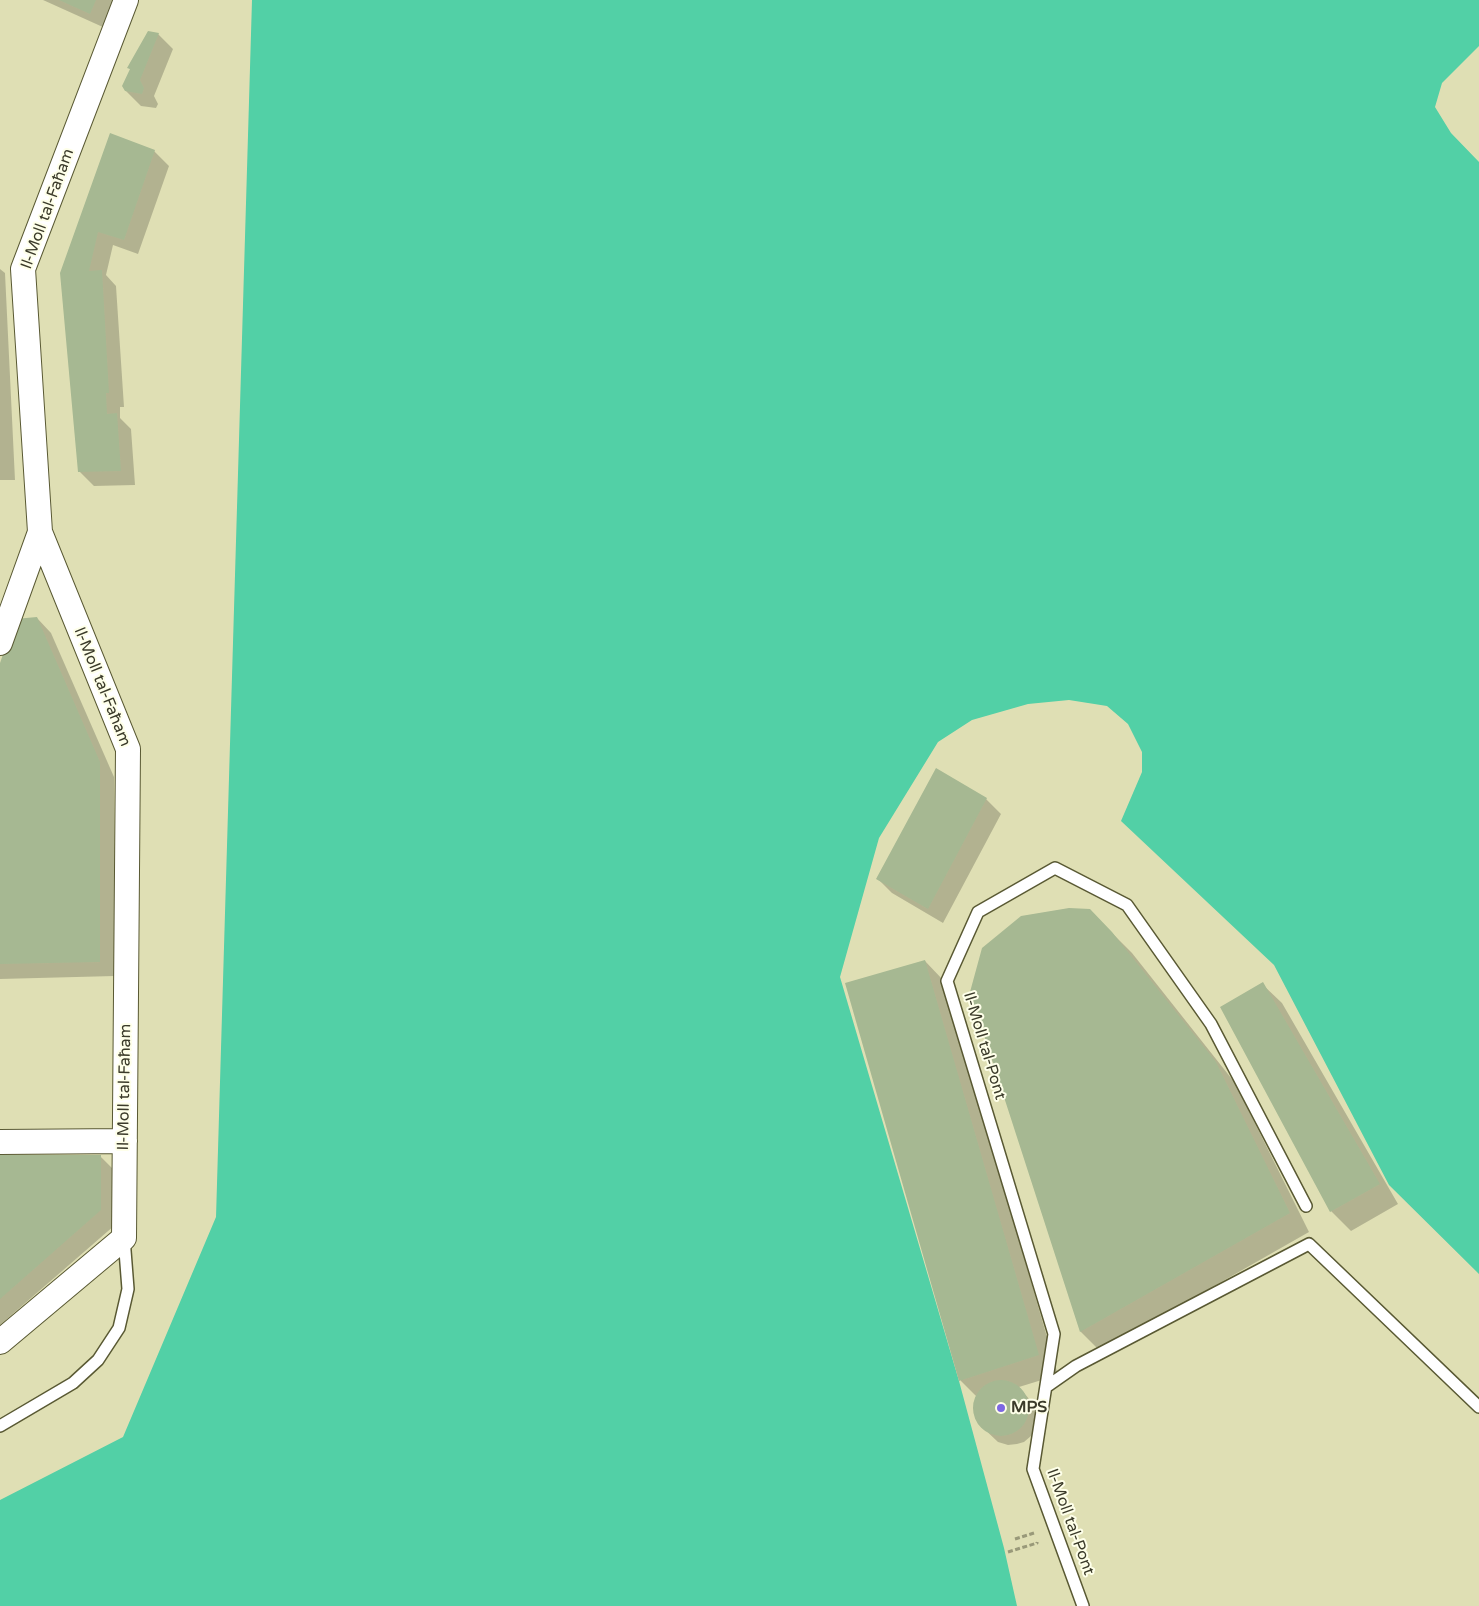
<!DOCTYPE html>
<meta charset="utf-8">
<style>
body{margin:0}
canvas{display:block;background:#dfdfb4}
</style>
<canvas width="1479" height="1606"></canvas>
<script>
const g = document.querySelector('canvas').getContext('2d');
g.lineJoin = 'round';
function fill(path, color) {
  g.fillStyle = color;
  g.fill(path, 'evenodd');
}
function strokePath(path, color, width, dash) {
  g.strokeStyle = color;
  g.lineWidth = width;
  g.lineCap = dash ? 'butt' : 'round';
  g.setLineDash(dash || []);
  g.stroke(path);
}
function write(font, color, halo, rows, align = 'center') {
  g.font = font + ' "Varela Round",sans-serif';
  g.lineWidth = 4;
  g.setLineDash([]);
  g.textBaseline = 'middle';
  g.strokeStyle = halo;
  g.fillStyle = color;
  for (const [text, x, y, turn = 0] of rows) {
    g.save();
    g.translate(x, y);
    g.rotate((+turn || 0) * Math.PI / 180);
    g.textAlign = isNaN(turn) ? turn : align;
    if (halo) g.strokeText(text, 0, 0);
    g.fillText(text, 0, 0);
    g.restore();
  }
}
fill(new Path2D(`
 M252 0H1479V46L1442 83 1435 107 1451 133 1479 162V1274L1389 1185 1274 965 1121 821 1142 772V752L1128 724 1107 706 1069 700 1028 704 972 720 938 742 879 838 840 977 959 1381 1004 1548 1017 1606H0V1500L123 1437 216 1217Z`), '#52d0a6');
fill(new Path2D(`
 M43 0H116L105 28Z
 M158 34 173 49 154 96 158 104 156 108 141 106 126 91 131 70 128 67Z
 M154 151 169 166 138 254 113 245 106 275 116 286 124 407H120V418L131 429 135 485 94 486 79 471 62 273Z
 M0 269 5 273 15 480H0Z
 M37 618 51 633 114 777 115 976 0 979V667Z
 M937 770 986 799 1001 814 943 923 892 893 877 878Z
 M1089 910 1132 953 1235 1083 1309 1232 1100 1351 1081 1332 971 992Z
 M925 961 944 981 1058 1375 1019 1387 1035 1406 1038 1423 1036 1429 1031 1436 1024 1442 1017 1444 1008 1445 998 1442 980 1425 975 1414 974 1404 977 1397 961 1381 847 984Z
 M1262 984 1282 1003 1398 1204 1351 1231 1331 1211Z
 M0 1156H100L115 1171V1225L0 1325Z`), '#0003');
fill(new Path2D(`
 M59 0H96L90 14Z
 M148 31 159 33 140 80 144 88 142 94 125 91 122 86 130 69 127 68Z
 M110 133 155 150 124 240 98 232 89 271 102 270 109 393H106L107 414 117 413 121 471 78 472 60 273Z
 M37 617 100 762V962L0 964V663L15 619Z
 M936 768 987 798 928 909 876 879Z
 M1069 908 1090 909 1112 932 1216 1062 1290 1213 1080 1332 970 992 982 948 1021 916Z
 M925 960 1039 1355 959 1381 845 983Z
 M1263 982 1380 1184 1330 1212 1220 1007Z
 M0 1155H101V1210L0 1299Z
 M973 1408a28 28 0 1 1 56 0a28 28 0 1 1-56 0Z`), '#a6b892');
const lane = new Path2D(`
 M1046 1387 1076 1366 1309 1244 1479 1407
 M0 1426 73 1383 98 1360 119 1328 128 1289 124 1238
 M1083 1606 1033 1469 1054 1334 947 981 978 912 1055 868 1127 905 1211 1024 1306 1206`);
const street = new Path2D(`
 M0 643 40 532
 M0 1142 125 1141
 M0 1342 124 1238 128 749 40 532 23 269 126 0`);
strokePath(lane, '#595933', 14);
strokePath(street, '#595933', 26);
strokePath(new Path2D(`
 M1015 1539 1034 1533
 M1008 1552 1037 1543V1542`), '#999979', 3, [5, 2.5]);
strokePath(lane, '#fff', 11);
strokePath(street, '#fff', 24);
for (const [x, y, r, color] of [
 [1001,1408,5,"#7d68e3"]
]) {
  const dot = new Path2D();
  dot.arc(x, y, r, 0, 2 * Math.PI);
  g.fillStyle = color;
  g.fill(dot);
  strokePath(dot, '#feffe9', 2);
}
write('16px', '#3b3b2a', '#feffe9', [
 ["Il-Moll tal-Faħam",48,209,-70],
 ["Il-Moll tal-Faħam",102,687,68],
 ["Il-Moll tal-Pont",984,1046,73],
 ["Il-Moll tal-Faħam",125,1087,-89],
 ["Il-Moll tal-Pont",1070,1522,70]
]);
write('bold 16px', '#3b3b2a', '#feffe9', [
 ["MPS",1011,1408]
], 'left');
</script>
